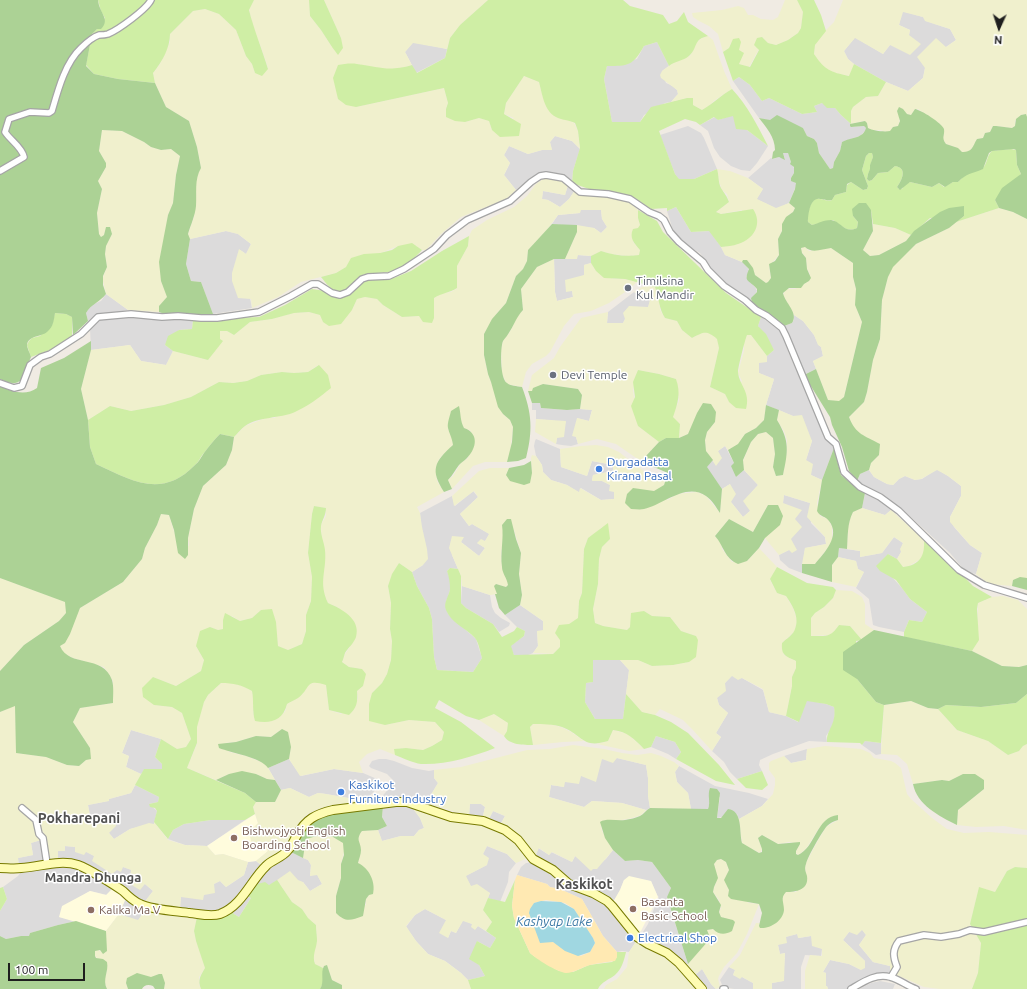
<!DOCTYPE html>
<style>
body{margin:0}
#map{position:relative;width:1027px;height:989px;overflow:hidden;background:#f0ebe3;font-family:Ubuntu,sans-serif}
canvas{display:block}
.north{position:absolute;left:979px;top:8px;width:40px;height:40px;-webkit-text-stroke:3px #fff;paint-order:stroke;rotate:183deg;font-size:11px;font-weight:700;line-height:16px;text-align:center;color:#1e1e1e}
.north::after{content:'';display:block;margin:auto;width:14px;height:18px;background:#1e1e1e;clip-path:polygon(50% 0,100% 100%,50% 72%,0 100%)}
.scale{position:absolute;left:8px;top:963px;width:77px;height:18px;box-sizing:border-box;border:2px solid #1e1e1e;border-top:0;padding-left:5px;font-size:12px;line-height:14px;white-space:nowrap;color:#1e1e1e;-webkit-text-stroke:3px #fff;paint-order:stroke}
</style>
<div id="map">
<canvas width="1027" height="989"></canvas>
<div class="north">N</div>
<div class="scale">100 m</div>
</div>
<script>
const g = document.querySelector('canvas').getContext('2d');
g.lineJoin = 'round';
function fill(path, color) {
  g.fillStyle = color;
  g.fill(path, 'evenodd');
}
function strokePath(path, color, width, dash) {
  g.strokeStyle = color;
  g.lineWidth = width;
  g.lineCap = dash ? 'butt' : 'round';
  g.setLineDash(dash || []);
  g.stroke(path);
}
function write(font, color, halo, rows, align = 'center') {
  g.font = font + ' Ubuntu,sans-serif';
  g.lineWidth = 3;
  g.setLineDash([]);
  g.textBaseline = 'middle';
  g.strokeStyle = halo;
  g.fillStyle = color;
  for (const [text, x, y, turn = 0] of rows) {
    g.save();
    g.translate(x, y);
    g.rotate((+turn || 0) * Math.PI / 180);
    g.textAlign = isNaN(turn) ? turn : align;
    if (halo) g.strokeText(text, 0, 0);
    g.fillText(text, 0, 0);
    g.restore();
  }
}
fill(new Path2D(`
 M902 11 923 17 926 21 950 29 956 40 946 47 925 68 923 78 908 91 886 82 854 64 848 59 844 51 855 37 883 54 890 45 909 35 910 30 899 25Z
 M413 42 447 49 445 58 416 73 405 52Z
 M657 42 669 66 662 71 666 83 673 86 677 90 678 94 671 102 665 103 644 115 640 122H612L604 79 607 66 637 59 644 46Z
 M739 77 750 85 762 101 769 98 802 114 817 112 814 106 822 103 835 108 841 115 851 124 850 125 853 127 864 126 866 128V130L860 136 842 142 840 151 834 162 833 168 830 169 819 153 817 143 814 139 807 136 803 128 759 118 733 81Z
 M733 115 747 130 768 146 757 163 750 171 741 170 731 166 720 157 714 148 708 131 700 125 715 117 718 120Z
 M688 126 701 133 704 138 717 169 694 179 679 180 675 174 660 135Z
 M555 136 572 141 580 149 573 171 572 183 563 174 545 173 528 180 516 190 504 175 510 163 504 155 509 146 528 154 542 150H552L550 142Z
 M783 153H788L791 162 795 170 794 173 791 178V180L796 183V186L789 203 777 209 756 199 763 189 748 178 771 158 773 159 779 157 785 159Z
 M568 185 575 190 569 199 560 207 548 200 542 199 543 191 565 195Z
 M676 207 691 232 710 231 721 247 725 255 742 262 748 268 749 271 746 277 755 287 757 291 751 300 732 289 715 274 700 253 681 242 673 230 667 211Z
 M580 210H601L602 219 607 227 601 233 594 228 552 224 558 215 580 213Z
 M226 231 238 234 251 244 246 254 240 250 252 308 213 314 201 282 191 281 186 264 190 239Z
 M577 255 591 256V263L584 265V275L572 291 573 297 557 301 555 292 554 259H577Z
 M634 292 650 301 648 308 625 319 623 323H607L608 312Z
 M106 294 128 310 114 313 101 314 94 316 88 321 86 313 91 305 101 301Z
 M131 315 164 320 178 319 193 320 192 329 179 330 165 345 173 351 166 365 141 361 130 345 91 350 90 328 100 319Z
 M794 315 803 321 814 335 818 344 821 347 823 356 813 361 816 369 804 375 784 326 792 323 794 320Z
 M761 317 781 331 789 354 827 439 834 448 822 480 811 475 806 460 812 441 793 416 766 405 774 379 759 373V362H767V356L774 350 758 326Z
 M532 403H540L541 408 567 410 580 409 592 410 589 421 577 418 576 437 578 444 571 446 562 445 556 444 557 438 566 422 536 419V410H532Z
 M536 439 560 449 561 467 587 476 592 461 613 465V471L593 475 592 480 602 481 610 485 614 492V499L601 500 581 488 579 493 567 485 551 480 543 472 542 465 536 456 534 446 535 441Z
 M725 446 734 463 736 477 744 470 758 485 752 492 750 511 743 517 731 502 730 484 722 489 706 467 713 460 716 465 718 451Z
 M937 469 948 476 961 486V496L950 517 954 527 961 535 970 545 982 553 976 574 966 572 950 553 901 508 857 481 860 474 869 470 874 477 887 484 893 485 899 479 905 476 915 480 922 479Z
 M473 491 478 497 460 514 469 526 472 524 490 534 485 541 477 543 485 548 479 556 461 542 464 537 452 555 458 569 450 568 447 571 450 579V590L448 597 446 601 448 614 476 639 482 658 473 672 437 670 434 657 432 619 429 608 417 586 412 572 423 565 420 513 452 496 455 506Z
 M865 493 878 498 891 510 885 515 862 508Z
 M784 495 810 503 811 523 825 537 826 544 805 548 802 573 789 568 780 560 779 555 789 550 791 539 783 503Z
 M894 537 903 543 901 552 897 559 888 554 891 576 902 588 910 599 927 612 922 622 909 620 904 632 879 627 873 625 869 599 856 588 864 572 858 569 856 561 838 557 839 548 860 551V557L882 553Z
 M462 586 490 595 492 607 495 613 501 618 510 623 509 626 499 632 493 624 466 608 461 603Z
 M520 605 543 621V631H537L538 646 533 653 526 656 514 655 510 646 524 636 525 631 517 627 505 615Z
 M593 660H620L629 670 623 719H595L585 702 586 683 593 682Z
 M732 675 742 678 763 690 769 712 786 716 798 722 807 700 826 704 834 707 835 713 833 726 826 736 827 742 809 741 773 754 760 760 759 765 762 771 737 779 730 772 724 762 712 751 721 737 716 733 728 713 719 705 717 698 725 683Z
 M131 730 161 739 155 757 162 764V769H145L141 774 126 767 129 756 122 753Z
 M656 736 675 742 681 752 676 759 668 754 651 747Z
 M865 741 881 743V754L876 755 862 745Z
 M807 749 806 760 791 763 784 756Z
 M617 758 646 765 648 778V796L650 808 646 810 622 803 592 801 584 807 549 797 551 785 564 787V782L581 776 602 759Z
 M289 759 301 776 334 769 363 773 377 779 382 783 363 803 354 799 326 794 318 793 309 797 290 788 281 790 268 768Z
 M379 759H386L394 761 412 768 429 771 434 770V778L438 783 426 803 402 798 378 801 392 785 394 781 387 774 371 768 369 766 372 761Z
 M679 766 715 786 749 793 768 799 762 806 739 819 737 814 717 818 720 797 709 794 710 802 708 809H691L688 793 677 782 675 772Z
 M135 785 159 797 158 802 149 804 157 811 154 824 130 829 114 839 109 833 108 815 90 817 88 805 108 801 109 799 131 793Z
 M470 803 481 804 485 807 483 816 489 819 493 811 505 816 500 825 469 816Z
 M413 805 414 810 420 818 424 828 419 830 414 836H401L382 841 378 830 387 826 382 817 383 806Z
 M211 820H245L207 846 185 845 168 839 173 830 184 824Z
 M41 840 44 863 19 867 18 858 33 855 31 843Z
 M65 846 75 847 86 851 117 870 123 867 132 870 130 878 145 884 153 891 143 904 108 881 58 861V851Z
 M487 846 507 854 516 863 509 872 508 882 500 902 488 898 490 893 471 887 465 876 487 865 483 854Z
 M538 848 549 855 551 852 572 862 575 856 593 869 606 859 613 850 625 861 638 860 652 862 671 888 667 898 688 964 683 966 643 939V932L648 924 659 896 658 897 651 881 624 880 620 890 612 904 571 883 560 874 553 865 535 857Z
 M291 852 308 860 311 865 310 876 317 874 322 884 310 891 303 882 269 885H254L262 873Z
 M256 861 261 865 254 878 223 910 212 912 180 908 181 897 204 895 214 884 220 881 226 887 244 875 248 862Z
 M535 862 602 900 637 940 629 952 622 951 617 952 603 936 582 899 560 889 550 887 547 884 517 875 521 867 526 863Z
 M67 865 85 873 112 889 107 895 90 891 77 899 59 917 76 921 58 925 30 933 29 936H21L6 939 0 936V911L7 899 3 887 18 876 23 869Z
 M245 895 251 898 239 917 234 914 231 910Z
 M126 898 141 906V916L138 921 119 914Z
 M425 909 446 920 448 938 451 931 456 933 463 920 472 924 475 929 478 926 496 938 490 948 477 941 479 965 485 976 468 980 461 973 445 961 428 954 416 941 406 927 415 915Z
 M862 929 866 935 859 945 873 962 890 966V975L875 974 848 989H828L827 986H826V973L823 972 830 960 849 964 861 970 865 961 843 940 849 932Z
 M797 934 799 938 811 936 822 949 821 956 805 955 801 967V989H772V983L783 981 785 953 780 954 778 945 785 937Z
 M729 967 735 970 733 975 742 977 753 983V989H734L723 987 720 980Z
 M702 969 711 984 716 989H705L694 976Z
 M880 981 895 984 893 989H859L871 983Z`), '#dcdbdb');
fill(new Path2D(`
 M255 814 258 823 253 849 264 843 268 851 256 861 248 862 223 854 215 855 207 846Z
 M629 876 651 881 658 897 641 931 638 933 612 904 620 890 624 880Z
 M112 889 126 898 119 914 106 931 59 917 62 906 90 891 106 895Z`), '#fffcdd');
fill(new Path2D(`
 M254 0H309L310 16 321 30 332 47 341 38 324 0H488L460 25 450 38 447 49 413 43 405 52 412 65 398 69H383L356 64V107L444 88 448 103 446 109 465 122 479 118 489 121 492 130 514 118 504 114 506 103 524 76 539 82 543 97 568 120 574 123 578 131 580 149 572 141 555 136 550 142 552 150H542L528 154 509 146 504 155 510 163 504 175 516 190 506 199 461 217 441 234 426 250H422L416 246H398L346 267 336 273 301 282 278 297 252 308 251 299 238 298 232 281V273L239 249 246 254 251 244 238 234 226 231 190 239 188 234 194 217 196 181 198 173 201 168 197 147 189 121 166 107 155 83 153 73 160 64 170 42V34L193 11 205 9 219 14 236 30 246 56 252 64 255 73 268 68 261 47 253 28 249 9Z
 M785 0H797L803 12 801 28 798 33 788 40 776 45 768 43 762 37 759 49 749 67 739 64 731 43 729 48 723 52 718 34 709 26 699 21 693 17 692 13 722 10 738 6 744 8 748 15H753L761 19 773 20 778 17Z
 M843 0H1027V117L1026 114 1021 115 1015 121V126L1012 128 996 126H993L990 132 985 133 983 138 977 139 973 147 968 152H962L955 147 946 144 943 139 944 131 940 124 918 109H915L911 115 897 111 900 116 899 123 898 126 893 127 891 131 887 132 880 130H872L868 128 867 123 863 121 851 124V111L853 107 866 97 878 96 886 82 908 91 923 78 925 68 917 57 936 38 946 47 956 40 950 29 925 21 923 17 903 12 899 25 910 30 909 35 921 44 910 55 890 45 883 54 855 38 844 51 848 59 854 64 850 76 833 73 821 65 814 54 815 45 821 35 834 22Z
 M708 36 713 40 724 71 732 89 715 100 709 106 702 110 693 105 687 98 671 102 678 94 677 90 661 78 660 75 662 71 674 62 690 56 697 42 702 38Z
 M102 130 122 131 144 142 151 147 161 150 171 149 180 156 176 175 173 203 168 215 161 281 168 297 159 306V312L128 310 106 294 103 281V277L107 267 105 254 106 246 112 234 105 231 104 235 101 237 99 234 97 213 102 189 98 181 106 167V163L99 151Z
 M717 169 730 171 748 178 763 189 757 199 776 208 789 203 795 208 792 213 789 214 780 235 778 239 779 255 769 266 771 278 768 282 766 283 755 275 743 260 742 262 725 255 721 247 738 244 742 210 721 214 716 212 729 202 727 194 722 190 719 181Z
 M555 178 568 185 565 195 543 191 542 199 548 200 560 207 569 199 575 190 599 196 628 201 638 210V218L640 225 633 242 640 250 639 255 629 256 611 254 601 251 591 256 578 255 577 259H565L577 232V225L594 228 601 233 607 227 602 219 601 210H581L580 213 558 215 546 231 528 250 527 261 523 269 516 276 506 303 497 313 484 334V355L488 374 503 414 510 420 513 427 510 454 507 462H485L473 466 452 489 448 480 453 476 461 463 468 458 471 431 464 428 460 421V413L448 429 452 436 453 445 439 459 436 468 437 481 444 492 417 507 420 513 422 527 427 549 428 559 423 565 412 572 399 563 388 586 391 603 390 629 392 641 391 660 387 674 382 683 372 693 385 725 409 720 435 722 444 732 442 740 432 746 423 750 406 748 395 749V755L380 749 367 754 359 762 363 773 334 769 300 776 289 759 291 747 282 729 271 737 256 736 236 742 225 743 229 752 246 756 266 764 275 780 267 779 256 774H229L216 780 187 768 197 744 196 727 204 702 208 695 221 683H231L244 686 252 691 254 701 253 712 255 720 258 721H272L285 712 287 704 299 697 309 684 316 681 326 684 329 710 341 714 358 699 357 691 363 686 362 669 349 667 342 662 345 654 350 647 339 608 328 603 323 593 321 525 326 516V508L314 506 312 514 308 553 312 577 311 601 306 615V631L302 644 288 650 278 646 277 636 261 610 252 618 240 621 232 616 223 620V629L218 630 210 627 196 646 204 660 201 671 176 686 153 677 154 705 172 707 182 713 191 739 186 747 177 749 161 739 131 730 122 753 129 756 126 767 141 774 131 793 109 799V801L88 805 90 816 108 815H117L116 826 109 833 114 839 130 829 149 823 154 824V822L168 840 185 845 207 846 215 855 223 854 248 862 244 875 226 887 220 881 214 884 215 893 204 895 203 900 181 897 180 908 143 904 153 891 145 884 140 890 123 880 125 876 130 878 131 870 123 867 121 872 117 870 112 874 92 861 94 856 86 852 84 855 75 852V847L65 846V851H58V861H48L45 835 41 829V840L31 843 33 855 18 858 19 867 0 866V712L15 705 17 753 46 757 67 765 79 766 86 760 90 748 73 722 80 708 113 703V681L104 667 73 658 63 653 60 646 80 608 123 582 142 559 145 548 157 525 161 514 169 515 176 538 189 546 188 538 194 509 203 486 226 465 232 450 234 437 245 426 266 418H275L318 365 308 372 294 373 282 372 261 375 247 381 233 383 219 382 191 397 164 405 131 411 110 406 88 420 81 389 91 350 130 345 141 361 166 365 173 351 208 360 220 339V331H227L234 335 250 322 272 319 293 313 309 312 321 315 323 322 352 310 357 299 365 297 377 299 383 305 402 317 419 316 434 318V298L441 293 451 292 457 288V266L468 246 469 236 472 230 487 220 514 207 527 196 536 184 543 179Z
 M999 208 1013 212 1027 219V578L1013 580 1012 586 989 584 976 574 982 553 970 545 950 522V517L961 496V486L948 476 937 470 921 479 915 480 905 476 899 479 893 485 887 484 874 477 869 470 871 463 879 455V444L860 434 852 426 849 417 864 402 867 392 873 360 880 339 882 300 888 277 892 267 916 244 949 228 956 222Z
 M873 224 895 228 911 235 906 241 879 255 870 256 863 250 873 231Z
 M802 247H805L809 251 831 248 853 263V277L856 289 858 313 862 322 844 397 839 402 828 400 813 361 823 356 821 347 818 345 814 335 803 321 794 315 783 295 785 291 787 289H795L809 281 810 274 807 269 806 258 801 251Z
 M554 259 555 292 557 301 573 297 572 291 566 292 565 280 584 275V265L591 263 596 271 614 279H625L637 282 628 290 609 303 591 311 574 314 564 326 550 352 546 356 532 364 526 372 522 387 507 384 502 374 501 350 503 341 511 330 517 316 523 310 521 289 537 267Z
 M646 285 655 287 659 298 660 310 665 318 677 321 682 330 692 338 703 332 710 333 718 339 719 348 710 387 725 394 729 402 742 381 738 373 744 351V342L747 335H751L767 356V362L759 363V373L774 379 766 405 764 420 756 428 745 434 739 444 728 450 725 446 718 451 722 458 716 466 706 451 705 440 707 432 715 422 693 424 688 434 679 438 680 424 672 417 679 401 676 379 659 374 638 370 633 390 638 426 659 442 644 458 642 462 616 444 597 439 578 444 576 437 572 436 577 418 589 421 592 410 580 409 582 395 578 389 543 384 532 391H528L532 375 554 358 560 347 581 318 608 312 607 323H623L625 319 623 313 629 306 648 307 650 300 634 292Z
 M779 410 793 416 802 415 812 441 806 460 813 464 811 475 822 480 817 503 820 516 828 519 832 527V540L830 545 815 564H802L805 548 826 544 825 537 807 517 810 503 784 495 783 503 802 510 795 519 802 527 791 539 797 550 792 553 789 550 779 555 765 538 768 505 753 532 729 519 715 536 721 543 722 549 732 562 747 561 759 548 777 567 770 580 777 593 786 596 793 608 797 620 795 631 782 643 784 655 796 661V668L792 677V686L786 716 769 712 763 689 742 678 738 680 732 676 725 683 726 691 717 698 719 705 728 713 716 733 721 737 712 751 692 729 683 720 660 709 655 715 642 712 626 694 629 670 620 660H638L652 666 673 665 689 662 696 636 681 631 670 617 652 616 644 611 627 630 603 626 595 623 593 609 598 584 599 559 602 547 610 539 602 527 596 533 588 538 584 549 582 593 579 601 578 619 569 624 560 640V647L553 654 533 653 538 646 537 631 543 630V621L520 605 522 595 519 574 521 553 514 530 502 525 504 533 501 554 502 568 508 579V585L506 587 496 584 497 594 490 595 462 586 461 576 449 548 452 536 464 537 461 542 479 556 485 548 477 543 481 539 485 541 489 534 472 524 469 526 460 514 478 497 474 491 454 506 452 496 479 471 490 468H509L506 475 532 473 531 458 532 455 536 456 542 465 543 472 551 480 567 485 579 492 580 488 601 500 614 499V492L609 491 610 485 602 481H592L593 475 613 471V465L592 461 587 476 561 467 560 449 581 446 596 445 608 447 619 452 645 472 655 474 666 479 664 485 654 492 668 500 677 494 697 492 706 496 720 513 722 489 730 484 736 494 731 502 743 517 750 511 743 501 758 485 744 470 743 461 751 442 758 434 766 432 773 438 775 454 773 467 776 476 783 475 787 451V440L784 431 777 420Z
 M536 419 566 421 564 437 557 438 556 444 535 432Z
 M862 508 885 515 891 510 924 540 925 551 922 558 909 566 903 567 897 559 901 552 900 549 903 543 894 537 882 553 860 557V551L847 549 848 527 850 519 853 512Z
 M838 557 856 561 858 569 864 572 856 587 832 582V565Z
 M0 578 66 602V613L59 621 24 645 0 671Z
 M836 590 852 591 862 597 865 604V624L874 630 862 640 850 626 839 625 833 633 829 635 811 636V618L815 613 824 607 833 598Z
 M1003 596 1018 600 1027 609V665L1019 667 1002 666 972 651 977 643 978 603 992 597Z
 M911 701 928 708 938 709 957 730 988 741 1008 755 1019 751 1023 746 1027 744V830L1004 826 976 827 957 825 958 810 984 789V780L964 774 949 781 942 780 913 784 907 764 897 755 881 754 884 705Z
 M494 714 508 723 507 731 504 736 479 720Z
 M533 724H550L561 727 571 732 584 741 563 742 533 745 530 727Z
 M613 730 628 734 644 749 629 751 597 744 608 741Z
 M573 745 604 749 622 753 637 755 651 753 661 756 674 762 679 766 675 772 677 782 688 793 691 809 650 808 648 796V778L646 765 617 758 613 763 602 759 596 782 581 776 579 784 565 782 564 787 551 785 549 797 584 807 592 801 622 803 646 810 641 815 632 818 617 821 604 820 601 826 602 831 613 850 597 869H593L591 871 575 856 572 862 552 852 549 855 539 848 535 857 500 825 505 816 493 811 489 819 483 816 485 807 481 804H470L469 816 426 803 438 783 434 778V770L461 767 527 750 550 749Z
 M825 746 861 749 870 753 874 758 891 761 895 763 901 768 907 794 911 799 932 818 947 829 964 833 989 832 1027 835V868L1015 867 1007 871 995 892 979 888 970 924 981 943 978 973 972 989H940L924 987 897 975H890V966L873 962 859 945 866 935 862 930 857 935 849 932 843 940 865 961V968L861 970 849 964 830 960 823 972 826 973V986H827L828 989H805V971L810 955 822 956V949L812 946 811 936 798 938 797 934 786 937 787 943 778 945 780 954 785 953 784 981 772 983V989H753V983L742 977 740 979 733 975 735 970 729 967 740 955 756 923H759V926L782 900 783 895 786 892H796L806 873 805 868 806 863 816 844 826 827 838 820V815L819 828 806 849 798 855 796 853V851L800 844 789 842 778 844 762 835 758 838 762 849 760 853 748 847 742 843 739 819 762 806 773 794 775 785V778L769 770V763L771 761 784 756 791 763 806 760 807 749Z
 M290 788 309 797 318 793 326 794 354 799 363 803 337 805 319 809 306 815 295 830 289 845 279 854 261 865 256 861 268 851 264 843 253 849 249 832 258 823 253 807 256 802H275L281 790Z
 M413 805 479 822 499 829 515 841 528 858 516 863 507 854 487 846 483 854 489 858 487 865 466 876 471 886 477 884 490 893 483 910 492 922 486 931 478 926 475 930 471 927 472 924 463 921 456 933 451 931 448 938 439 933 446 920 425 909 415 915 406 926 416 941 428 954 445 961 461 973 468 980 471 989H342V985L332 980 330 974 324 966 323 968 315 964 313 953 317 942 316 925 308 918 302 909 292 902 277 880 290 871 298 880 303 882 310 891 322 884 317 875 310 876 311 865 308 860 303 858 304 849 306 839 317 836 333 837 344 843 345 848 341 864V878L336 896 366 905V899L369 895 358 863 361 849 358 842 359 835 362 831 378 830 382 841 401 836H414L419 830 424 828 420 818 414 810Z
 M721 859 726 862 729 870 725 880 729 890 749 903 759 904 747 934 737 953 724 967 719 976 718 979 720 987 716 989 711 984 702 969 694 976 683 966 688 964 707 930 713 929 719 933H728L731 920 721 917 719 912 721 908 719 900 713 892 714 887 716 883 714 863 717 860Z
 M141 906 197 917 194 931 196 941 203 960 205 968 199 977V985L201 989H164L165 983 159 974 153 977 126 983 128 989H107L104 980 107 971 103 959H98L95 956V951L98 950 102 952 106 951V931L119 914 138 920 141 916Z
 M637 940 668 958 696 989H604L606 985 617 979 627 967 629 952Z`), '#f0f0cd');
fill(new Path2D(`
 M98 0H254L249 10C254 30 262 49 268 69L262 76 255 73 252 64 246 56 236 30 219 14 205 9 193 11 170 34C170 48 162 62 153 73L155 83 118 79 94 74 86 65 92 34 97 29 105 18 101 11Z
 M309 0H324L341 38 343 48 338 55 332 47 321 30 310 16Z
 M488 0H623L630 6 663 15 669 24 677 21 684 12 688 22 708 36C693 39 698 48 689 56 683 61 675 61 669 66L657 42 644 46C633 66 628 66 607 66L604 79 612 122H640L651 107 687 98H693V105L702 110C713 104 721 95 732 89 747 105 758 126 768 146L747 130 736 129 733 116 718 120 714 117 700 125 696 122 685 119 659 131 675 174 679 179H694L717 169C719 175 718 182 721 188 724 193 727 196 729 202L716 212 721 214 753 209C763 224 754 239 738 244 733 246 727 246 721 247L709 231 691 232 676 207 667 211V208L651 209 635 198 624 194 589 189 572 183 573 171 580 148 578 131 575 123C569 120 561 120 556 117 544 111 542 93 539 82L524 76 506 103 504 114 521 124 519 136 500 137 492 130 489 121 479 118 465 122 455 121 446 117V109L448 103 444 88 356 107 346 105 338 99 333 78 338 65C344 64 351 63 357 64 380 67 388 72 412 65L417 73 445 58 450 38 460 25Z
 M797 0H814L821 15 826 31 815 45 814 54C825 70 830 72 849 76L854 64 886 82 878 96 866 97 853 107 851 111V124L841 115 835 108H827L822 103 814 106 817 112 802 114 769 98 762 101 750 85 739 77 733 81 723 52 729 48 733 39 739 38 741 42 739 50 744 53 739 64 750 67 759 50 754 45 757 38 762 37 768 43 776 45 788 40 798 33 801 28 803 12Z
 M1011 149 1016 150 1017 165 1021 174 995 200 999 208 956 222 964 216 930 218 911 235 895 228 873 224 871 210 853 216 858 222 857 228C847 233 841 225 833 220L812 225 808 222C807 213 809 205 815 199 822 198 826 202 832 200L835 195 846 192 847 185 851 182 863 190 867 189 868 186 862 170 866 156 869 153H872L873 157 870 166V170L868 174 867 179 869 181 872 180 878 173 888 172 895 166C908 168 902 180 897 187L899 189H902L905 184 910 182 932 187 939 183 944 187 953 182H958C962 178 967 173 974 171 977 170 980 171 983 168 987 164 987 155 992 151Z
 M638 210 657 221 663 232 726 293 761 317 758 326 766 334 774 350 767 356 751 335H747C745 340 738 367 738 372 739 385 751 392 746 409L736 408 729 402 725 394 710 387 719 348 717 339C706 330 704 332 692 338L682 330 677 321 665 318C659 309 659 298 655 287L625 279 604 278 596 271 591 263V256L601 251C613 255 626 257 639 255L640 250C634 243 629 238 633 229L638 228 640 225 638 218Z
 M469 236 468 246 457 266V288C449 293 442 293 434 298V318L432 323 423 322 419 316 402 317 383 305 377 299 365 297 357 299 352 310 341 324 329 326 323 322 320 315 309 312 294 313 272 319 250 322 234 335 227 331H220V339L223 341 208 360 173 351 165 345 168 336 179 330 192 329 193 320 215 322 235 318 259 317 285 305 312 289 325 291 329 295 337 297 348 295 364 281 371 278H394L411 271 442 251Z
 M412 243 422 250C407 266 400 272 377 273 370 274 364 273 359 277 353 281 350 292 340 292 332 292 326 283 321 277L336 273 346 267 351 258 364 254 380 253 392 250 398 246Z
 M55 313 66 314 72 317V337L50 350 31 357 27 345 29 341 32 338 40 336 52 325Z
 M319 365 328 375 331 388C320 397 308 406 295 412 279 419 260 416 245 426 241 429 237 434 234 437L220 434C214 440 209 446 204 453 200 457 199 462 195 465 162 499 132 481 96 464L90 447 88 420 110 406 131 411 164 405 191 397 219 382 233 383 247 381 261 375 282 372 294 373 308 372Z
 M638 370 659 374 676 379C681 393 678 403 673 417L680 424 679 438H666L659 442 638 426 631 406 635 397 633 382Z
 M314 506 326 508C326 515 322 520 321 526 320 534 324 542 325 550 327 571 318 582 328 603 342 609 361 619 356 637 354 643 348 648 345 653 344 656 343 660 342 662L349 667 362 669 366 674 363 686 357 691C358 701 357 708 349 715L329 710 326 685C305 678 311 688 298 698 295 700 290 702 287 704 283 721 270 724 255 721 252 711 254 701 252 691 242 685 233 683 221 683L208 695 204 702 197 727V743L187 768 245 793 256 802 253 807 255 814 245 820H211L184 824 173 830 168 839 154 822 157 811 155 808 150 807 149 804 158 802 159 797 135 785 144 769H162V764L155 757 161 739 177 749 186 747 191 739 182 713 172 707 154 705 143 697 142 688 153 677 176 686 201 671 204 660 196 646 200 631 210 627 218 630 223 629V620L225 613 240 621 252 618 261 610 272 609 276 622 278 646 288 650 302 644 306 631V615L311 601 312 577 308 553 312 514Z
 M608 523 610 539 602 547 599 559 598 584 593 609 595 623 603 626 627 630 630 627 631 613 644 611 652 616 670 617 681 631 696 636 698 640 696 657 689 662 673 665 652 666 638 660H593V682L586 683 585 702 595 719H623L626 694 642 712 655 715 671 722 688 733 719 765 735 785 716 781 676 759 681 752 675 742 656 736 651 747 644 749C633 738 628 732 613 730L608 741C582 749 583 735 562 727 553 724 543 724 533 724L530 727 533 745C524 745 509 745 504 736L507 731 508 723 494 714 479 720 466 716 439 700 435 708 461 722 495 748C472 757 446 765 421 764 413 763 403 758 395 755L394 749 406 748 423 750 432 746 442 740 444 732 435 722 409 720 385 725 369 721V704L372 693 382 683 387 674 391 660 392 641 390 629 391 603 388 586 392 574 399 563 412 572 417 586 429 608 432 619 434 657 437 670 473 672 482 658C480 652 479 643 475 638 466 628 451 623 446 610 443 603 449 596 450 589 450 583 449 577 447 571L450 568 458 569 461 576V603L466 608 493 624 502 637 514 631 517 627 525 631 524 636 511 646 514 655 553 654 560 647V640L555 633 559 625 569 624 578 618 579 601 582 593 584 549 588 538Z
 M924 540 946 558 973 586 992 597 978 603 977 609 979 640 972 651 904 637V632L909 620 922 622 927 612 910 599 896 580 880 571 876 566 888 554 897 559 903 567C920 565 925 556 924 540Z
 M777 567 807 583 833 587 836 590 833 598 824 607 815 613 811 618V636C826 636 830 638 839 625L850 626 862 640 856 641 857 679 876 702 884 705 881 743 865 741 862 745 860 743 827 742C826 730 837 724 834 707L826 704 807 701 799 722 786 716 792 686V677L796 668V661C786 656 781 656 782 643 786 639 794 634 795 629 800 617 792 605 786 596L777 593 770 579Z
 M1027 694V744L1023 746 1019 751 1008 755 988 741 957 730 938 709 946 705 981 707 1016 703Z
 M762 771 768 785 762 790 746 788 737 779Z
 M1015 867 1027 868V989H972L978 973 981 943 970 924 979 887 995 892 1007 871Z
 M277 880 292 902 302 909 308 918 316 925C316 930 317 936 317 941 316 950 312 955 315 964L323 968V983L320 989H201C197 980 201 975 205 968L196 941 194 931 197 917 231 910 234 914 239 917 251 898 245 895 254 885 265 882 269 885Z
 M515 880 512 906 514 918 530 953 534 956 559 971 573 972 589 965 612 962 617 957V952H626C624 960 622 969 615 975 610 979 601 982 598 989H471L468 980 485 976 479 965 469 959 477 941 490 948 496 938 486 931 492 922 483 910 488 898 505 902Z
 M3 887 7 899 0 911V888Z`), '#cfeea5');
fill(new Path2D(`
 M0 0H98C99 13 111 19 101 29H97L92 34 86 66 94 74 118 79 155 83 166 107 189 121 197 147 201 168C194 180 197 193 196 206 195 216 191 224 188 234L190 239 186 264 191 281 201 282 213 314C197 316 175 319 159 312V306L167 297 161 281 159 262 168 215 173 203 176 175 180 156 171 149 161 150 151 147 144 142 122 131 102 130 99 151 106 163V167L98 181 102 189 97 213 99 234 101 237 104 235 106 227H110L112 234 106 246 105 254 107 267 103 276V285L106 294C100 302 91 304 86 313L88 321 73 335 72 317 66 314 55 313C54 320 53 327 48 331 43 337 28 335 27 345 27 348 30 353 31 357L21 380C14 386 7 382 0 379Z
 M899 107 903 109 907 114 911 115 915 109C921 110 942 123 944 129 945 136 941 137 946 144L958 148 962 152C973 152 972 147 977 139L983 138 985 133 990 132 993 126H996L1012 128 1015 126 1016 119 1021 115 1026 114 1027 117V219L1013 212 999 208 995 200 1002 188 1021 174 1017 165 1016 150 1014 149 992 151 989 153 983 169C971 174 967 173 958 182H953L945 187 939 183 932 187 910 182 900 190 897 187C902 180 908 168 895 166L888 172 878 173 872 180 869 181 867 179 868 174 870 169V165L873 157 872 153H869L866 156 862 170 868 186 867 189 863 190 851 182 847 184 846 192 835 195 832 200C825 201 825 199 820 199 810 197 808 215 808 222L812 225C819 223 824 220 831 220 841 221 844 234 857 228L858 222 853 216 852 209 859 203H866L871 210 873 231 863 250 870 256 879 255 906 241 914 231 940 212 949 208 964 206V216L949 228 916 244 893 267 888 277 882 300 880 339 873 360 867 392 864 402 849 417C856 435 864 435 880 444L879 455 871 463 869 470 860 474 857 481 849 471 842 447 832 425 830 417 804 375 816 369 828 400 839 401 844 397 862 322 855 305 856 289 853 277V263L831 248C822 249 812 254 805 247L801 248 802 253 806 258 807 269 811 278 809 281 804 284 801 288H789L783 293C785 303 799 313 792 323L784 326 780 322 752 303 751 298 757 292V289C749 279 743 283 749 269L742 262 743 260H747L753 268 755 275 766 283 768 282 771 278 769 264 775 261 779 255 778 239 782 231V224L786 217 793 212 795 208 789 203 795 189 796 183 791 181V178L794 173V167L790 164 791 162 788 153H783L785 160 779 157 772 159 773 152 775 150C775 137 766 127 759 118L770 120 777 115 803 128 807 136 814 139 817 143 819 153 830 169 833 168 834 162 840 151 842 142C851 137 863 139 866 128L864 126 851 127 850 126V124L865 121 867 123 868 128C873 131 885 132 890 131L893 127 898 126 900 121 897 111Z
 M552 224 577 225V232L565 259H554L537 267 521 289 523 310C516 318 515 323 510 331 508 335 505 338 503 341 500 348 500 379 507 383 510 386 517 386 522 387 532 413 533 431 526 458L518 461 507 462 512 442 513 427 510 420 503 414 498 407 491 382 488 374 484 355V334L492 319 506 303 516 276 523 269 527 261 528 250Z
 M91 341V350L81 389 88 420 90 447 96 464C132 481 162 499 195 465 199 462 201 457 204 453 209 446 214 440 220 434L234 437 232 450 226 465 203 486 194 509 188 538V555L185 559 178 553 174 530 169 515 161 514 157 525 145 548 142 559 123 582 80 608 70 634 65 643 60 646C69 668 103 654 112 680 114 687 113 696 113 703L80 708 73 722 90 748 91 759 86 760 79 766 67 765 46 757 16 753 15 706 0 712V671L24 645 59 621 66 613 65 602 0 578V386C12 392 26 396 37 388L41 368 64 358Z
 M543 384 578 389 582 395 580 409 567 410 541 408 540 403H532L528 391H532L533 388Z
 M703 403 711 404 716 412 715 422 707 432 705 440 706 451 713 460 707 467 722 489 720 513C716 507 712 500 706 496 686 482 663 505 644 509 640 510 635 509 631 509L625 503 627 494 633 488 654 491 664 485 668 473 642 462 644 458 659 442 666 438H679L688 434 697 413Z
 M766 405 779 410 777 420C790 441 788 452 783 475L776 476 773 467 775 454 773 438 766 432 758 434 751 442 743 460 744 470 736 477 731 466 734 463 728 450 738 444 745 434 756 428 764 420Z
 M459 406C461 414 460 421 464 428 479 433 477 448 467 458 464 461 462 462 459 465 455 470 453 475 448 480L452 489 444 492C430 470 434 462 453 445 452 437 449 433 448 428 447 423 450 416 451 411Z
 M834 448 841 475 857 488 865 493 862 508 853 512C847 524 848 536 847 549L839 548 838 557 832 565V582L802 573V564H815C824 553 841 536 829 521 826 516 820 517 817 511L822 480Z
 M531 461 532 473 530 483 524 485 510 481 506 475 509 468 524 465Z
 M768 505H778L783 516 780 525 765 538 759 548 747 561 738 564C724 558 724 546 715 536L729 519 753 532Z
 M507 519H511L516 539 521 553 519 574 522 595 520 605 505 615 499 608 495 594H497L494 586 496 584 506 587 508 585C507 578 502 573 502 567 500 553 504 539 502 525Z
 M1020 577 1027 578V590L1012 586 1013 580Z
 M874 630 972 651 1002 666 1019 667 1027 665V694L1016 703 981 707 946 705 938 709 928 708 911 701 884 705 876 702 857 679 843 670V652Z
 M282 729 288 732 291 747 289 759 268 768C261 757 231 753 219 748L218 744 236 742 256 736 271 737Z
 M242 771 256 774 267 779 275 780 281 790 275 802H256L245 793 216 780 229 774Z
 M963 774H975L984 780V789L958 810 957 825C939 816 917 805 913 784L942 780 949 781Z
 M710 788 717 789 720 793 717 818H721L728 809C743 811 739 831 742 843L759 853 762 852V849L758 838 762 835 778 844 800 842V844L796 851V854L798 855C816 847 816 817 838 815V820C834 821 830 823 827 826 822 832 808 856 806 864 804 869 806 872 807 876 809 890 796 892 786 892 780 898 784 902 784 910 783 921 770 929 760 928L759 926 762 913 759 904 731 899 728 896 729 890 724 880 729 870 726 862 721 859 717 860 714 864 718 878 714 887 713 892 721 905 719 912 721 917 733 920 735 922 732 931C725 935 719 935 713 929L707 930 709 935V940L688 964 667 897 671 888 652 862 638 860 625 861 613 850 605 838 600 822C606 818 617 821 625 820 630 819 636 818 640 816 644 814 646 810 650 808L708 809C711 802 707 795 710 788Z
 M383 806 382 817 387 826 378 830 362 831C355 840 361 842 361 850 361 854 359 859 358 863 369 868 376 882 373 894L369 895 366 899 363 916C351 920 346 923 336 913V896L341 878V864L344 855 343 843 333 837 329 836H317L306 839 303 858 291 852 312 818 329 812Z
 M76 921 106 931 107 951 103 954 100 950 95 951V956L96 958 103 959 107 962C109 972 102 979 107 989H0V936L6 939 21 936H29L30 933 58 925Z
 M327 965 332 980 342 985V989H320C325 982 320 973 324 966Z
 M137 973 151 977 159 974H162L165 983 164 989H155L153 986C148 984 144 985 142 989H128L126 983 127 978Z`), '#acd295');
fill(new Path2D(`
 M517 875 547 884 550 887 560 889 582 899 603 936 617 952V957L615 961C607 962 598 963 590 965 582 967 574 973 566 973 557 972 536 959 530 953L514 918 512 906 515 880ZM546 900 565 903 574 909 593 938 595 943 590 952 581 956 553 942H546L530 917 534 903Z`), '#ffe9b2');
fill(new Path2D(`
 M541 901 561 902 574 909 593 938 595 943 590 952 578 956 565 951 553 942 540 943 529 913 530 909 534 903Z`), '#a0d7e1');
const street = new Path2D(`
 M0 171 24 157C22 147 10 140 5 132L9 119 30 112 49 113 52 111C58 90 65 63 81 48 86 43 93 37 99 35 102 35 105 35 108 34 118 30 147 9 151 0
 M0 383 14 388 22 386 30 365 41 357 50 354 81 334 98 317 131 314 162 317 178 316 201 318H217L259 312 291 296 312 284H318L332 293 340 295 348 292 362 279 368 277 389 276 404 269 434 249 447 235 467 220 510 201 531 182 540 176 546 175 563 178 580 192 608 194 630 199 649 212 659 216 664 220 670 232 679 242 703 262 708 270 724 286 745 300 756 310 767 316 782 328 786 336 828 437 836 444 844 472 860 487 880 497 899 511 959 570 984 585 1027 598
 M22 808 36 820 39 834 43 838 47 864
 M891 977 897 967C893 957 892 950 899 941L924 935 941 937 959 934 970 930 984 932 1027 922
 M723 989H725
 M851 989C863 982 876 973 890 977 899 979 907 986 916 989`);
const secondary = new Path2D(`
 M0 868C7 868 14 869 21 868 40 867 60 859 78 865 89 869 113 884 123 891 128 896 133 901 140 904 152 910 176 911 190 913 200 914 211 917 220 914 242 906 251 880 266 866 271 860 282 858 288 850 292 846 294 840 297 835 306 819 316 814 333 810L396 802H407L451 817 483 821 505 830 518 840 533 859 553 870 569 884 593 893 607 901 612 906 637 937 648 944 667 953 679 963 702 989`);
strokePath(street, '#a5a5a5', 8);
strokePath(secondary, '#777a00', 10);
strokePath(street, '#fff', 5.5);
strokePath(secondary, '#fefcb3', 8);
for (const [x, y, r, color] of [
 [628,288,4,"#6b7280"],
 [553,375,4,"#6b7280"],
 [599,469,4,"#3f7fe0"],
 [341,792,4,"#3f7fe0"],
 [234,838,4,"#8d6e63"],
 [633,909,4,"#8d6e63"],
 [91,910,4,"#8d6e63"],
 [630,938,4,"#3f7fe0"]
]) {
  const dot = new Path2D();
  dot.arc(x, y, r, 0, 2 * Math.PI);
  g.fillStyle = color;
  g.fill(dot);
  strokePath(dot, '#fff', 1.5);
}
write('12px', '#5b616d', '#fff', [
 ["Timilsina",636,281],
 ["Kul Mandir",636,295],
 ["Devi Temple",561,375]
], 'left');
write('12px', '#366cbe', '#fff', [
 ["Durgadatta",607,462],
 ["Kirana Pasal",607,476],
 ["Kaskikot",349,785],
 ["Furniture Industry",349,799],
 ["Electrical Shop",638,938]
], 'left');
write('12px', '#785e54', '#fff', [
 ["Bishwojyoti English",242,831],
 ["Boarding School",242,845],
 ["Basanta",641,902],
 ["Basic School",641,916],
 ["Kalika Ma V",99,910]
], 'left');
write('bold 13px', '#515151', '#fff', [
 ["Mandra Dhunga",93,878]
]);
write('italic 13px', '#3e79a5', '#fff', [
 ["Kashyap Lake",554,922]
]);
write('bold 14px', '#515151', '#fff', [
 ["Pokharepani",79,818],
 ["Kaskikot",584,884]
]);
</script>
